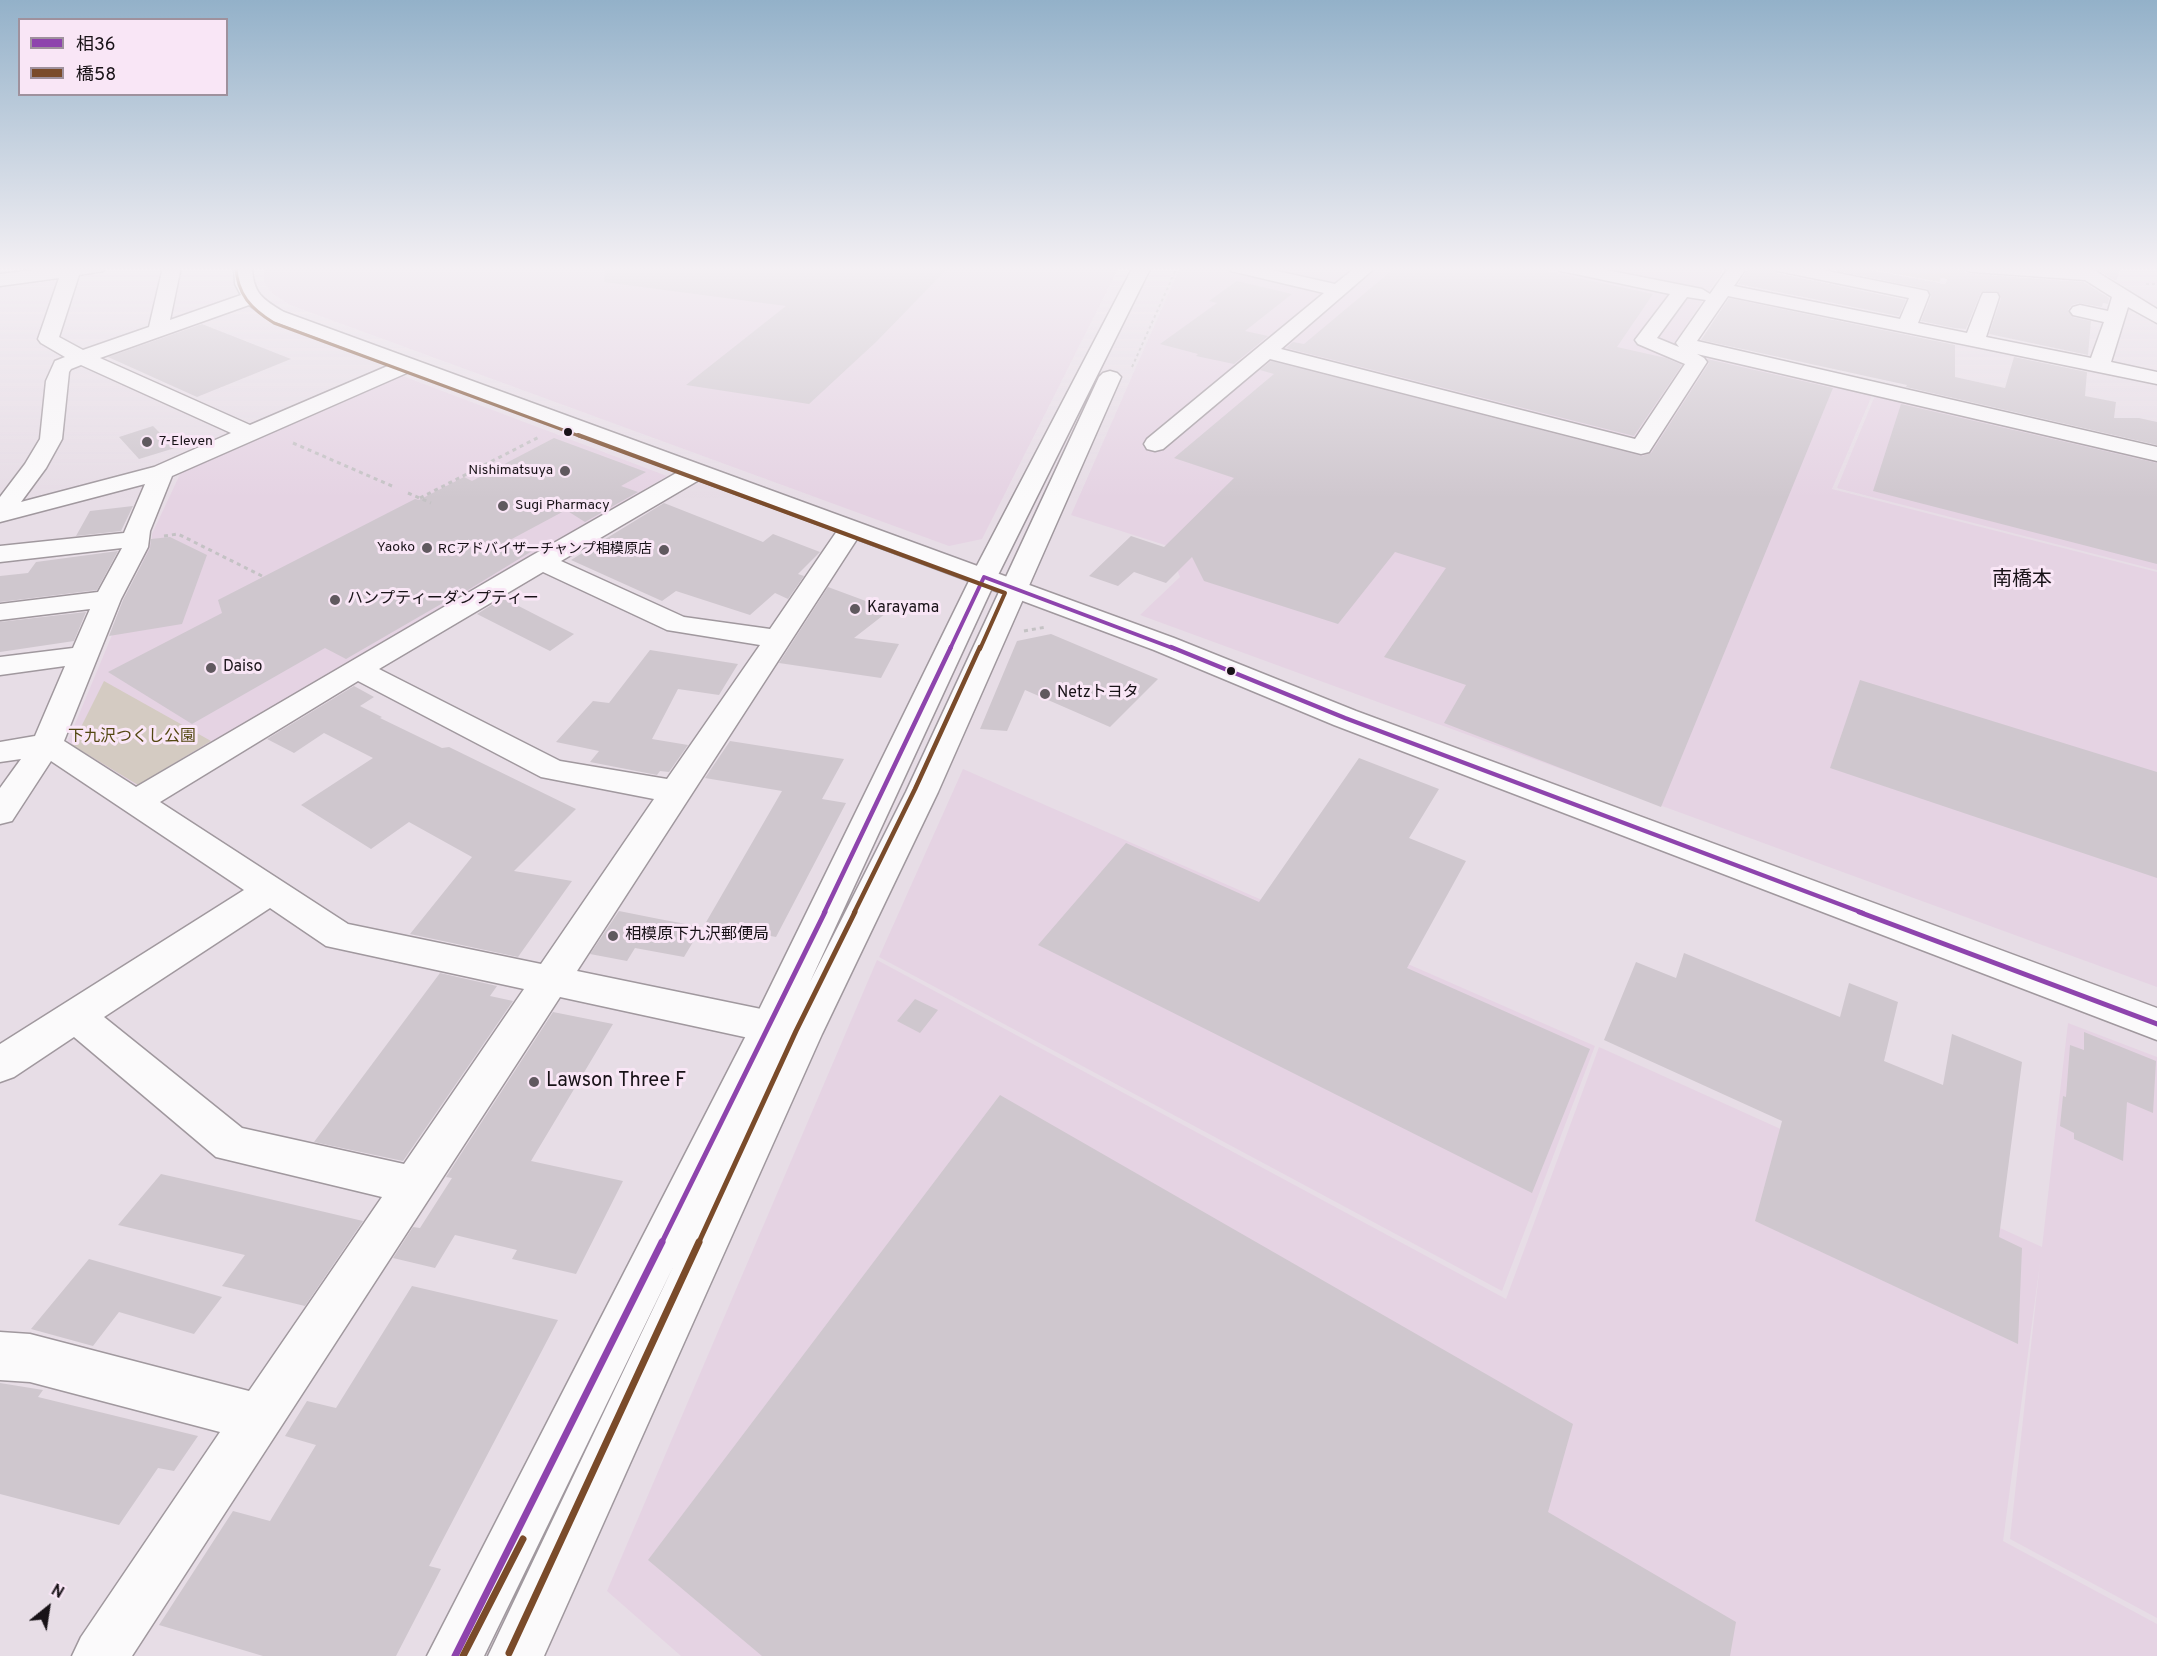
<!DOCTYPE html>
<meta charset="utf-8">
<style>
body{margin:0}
#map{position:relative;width:2157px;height:1656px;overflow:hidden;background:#e7dde6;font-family:Overpass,"Noto Sans JP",sans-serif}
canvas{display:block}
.legend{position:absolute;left:18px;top:18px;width:210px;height:78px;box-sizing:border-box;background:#f9e6f6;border:2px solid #9f919d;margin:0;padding:8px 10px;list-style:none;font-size:18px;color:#181217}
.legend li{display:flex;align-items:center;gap:12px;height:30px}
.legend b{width:30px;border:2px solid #9f919d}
.north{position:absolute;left:18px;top:1578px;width:60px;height:60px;-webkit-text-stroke:4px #f9e6f6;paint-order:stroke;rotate:30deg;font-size:16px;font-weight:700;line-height:24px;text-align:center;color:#181217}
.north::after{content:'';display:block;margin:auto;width:21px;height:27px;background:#181217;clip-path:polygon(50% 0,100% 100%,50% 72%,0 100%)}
</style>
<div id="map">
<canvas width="2157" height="1656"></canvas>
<ul class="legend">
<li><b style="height:8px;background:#8e44ad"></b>相36</li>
<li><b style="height:8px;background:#7a4b2a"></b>橋58</li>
</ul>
<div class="north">N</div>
</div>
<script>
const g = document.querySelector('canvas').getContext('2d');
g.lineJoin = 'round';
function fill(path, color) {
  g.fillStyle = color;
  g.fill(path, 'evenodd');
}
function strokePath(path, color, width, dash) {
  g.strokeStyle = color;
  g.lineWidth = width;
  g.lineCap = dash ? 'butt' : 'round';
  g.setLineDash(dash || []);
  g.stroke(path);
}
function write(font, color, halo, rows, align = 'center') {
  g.font = font + ' Overpass,"Noto Sans JP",sans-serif';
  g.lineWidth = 6;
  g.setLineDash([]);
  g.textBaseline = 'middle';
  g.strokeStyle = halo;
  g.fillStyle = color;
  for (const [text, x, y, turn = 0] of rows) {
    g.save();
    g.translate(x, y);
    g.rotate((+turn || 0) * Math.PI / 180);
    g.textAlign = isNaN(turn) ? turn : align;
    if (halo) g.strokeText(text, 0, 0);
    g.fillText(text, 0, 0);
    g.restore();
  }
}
fill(new Path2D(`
 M264 267H1119L982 539 949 546 290 305 273 294 264 283Z
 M1180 267H1725L1675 343 1684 350 1873 393 1832 489 2157 572V987L1140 615 1180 577 1168 546 1071 515Z
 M400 375 667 476 136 790 65 748 152 539V534L181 472Z
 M1876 393 2157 458V570L1837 488Z
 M963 769 1595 1046 1502 1291 879 957Z
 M877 960 1506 1299 1599 1047 2042 1247 2068 1023 2157 1057V1618L2010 1539 2040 1263 2003 1541 2157 1624V1656H681L607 1591Z`), '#e5d3e3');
fill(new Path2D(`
 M1871 267H1955L1963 282 1941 278 1939 282 1869 269Z
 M104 681 211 741 138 785 72 745Z`), '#d4cbc2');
fill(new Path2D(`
 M605 267H949L876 342 809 404 686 385 786 306 604 282Z
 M1396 267H1528L1653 294 1617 347 1666 358 1682 365 1634 436 1286 348 1293 342 1304 344Z
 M1749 267H1772L1777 273 1906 300 1899 316 1738 284Z
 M1817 267H1854L1945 284 1952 270H1959V267H1963L1966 272 1974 274 2084 282 2109 298 2108 304 2103 303 2102 307 2079 303 2072 305 2068 310 2073 317 2091 321 2088 355 1989 334 2001 298 1997 291 1981 292 1966 329 1954 328 1921 321 1931 296 1927 289Z
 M2093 267H2121L2116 281Z
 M1237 281 1292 294 1245 331 1268 336 1234 364 1196 356 1198 354 1160 344 1217 303 1209 301Z
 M1729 298 1955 345V377L2005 388 2014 357 2087 372 2085 396 2116 402 2114 418H2139L2157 422V445L1906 387 1907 385 1701 340Z
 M202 324 291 359 197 397 108 357Z
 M1707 359 1833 388 1661 807 1444 723 1466 685 1384 657 1446 568 1395 552 1338 624 1204 581 1192 557 1166 583 1134 572 1118 586 1089 576 1131 536 1164 547 1234 478 1174 458 1274 374 1260 370 1271 361 1642 456 1651 453 1709 363Z
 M1901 404 2157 463V564L1873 491Z
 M153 426 175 448 139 459 119 437Z
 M554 438 646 472 621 486 638 492 585 522 566 510 510 540 532 551 450 601 448 600 346 659 325 648 192 724 108 672 222 613 218 600 415 499 419 500 464 477 472 481Z
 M664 503 763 542 773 534 820 552 798 574 804 576 788 599 775 593 750 615 676 591 662 601 571 560Z
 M133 506 121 531 76 536 90 511Z
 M170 537 207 555 182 624 109 636 123 600 150 548 151 539Z
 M118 551 97 590 0 602V576L28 573 36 562Z
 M828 587 890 610 854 638 899 644 881 678 779 663Z
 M503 598 540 617 574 634 550 651 477 614Z
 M86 612 74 641 0 652V622Z
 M1051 634 1158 679 1110 727 1025 690 1007 731 980 729 1017 641Z
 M650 650 738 664 719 695 678 689 652 739 688 745 669 772 660 771 657 775 590 762 599 751 556 742 593 701 609 703Z
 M1860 680 2157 772V878L1830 768Z
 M354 686 374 697 360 706 382 717 380 718 442 748 449 747 576 809 514 871 572 881 518 957 410 934 472 857 409 822 371 849 301 805 373 758 324 733 294 753 267 739Z
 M730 741 844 759 822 799 846 803 776 937 705 924 782 791 705 778Z
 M1359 758 1439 789 1409 838 1466 861 1407 968 1590 1049 1532 1193 1038 945 1126 843 1259 902Z
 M619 911 659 919 702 927 684 957 635 948 627 961 590 954Z
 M1684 953 1840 1017 1849 983 1898 1002 1884 1061 1943 1085 1952 1034 2022 1062 1999 1237 2022 1248 2018 1344 1755 1221 1782 1121 1604 1040 1636 962 1676 978Z
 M440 973 497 986 490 996 513 1001 403 1161 314 1142Z
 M915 999 938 1010 920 1033 897 1021Z
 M553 1012 613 1024 531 1161 623 1181 576 1274 512 1259 517 1250 455 1235 435 1268 393 1258 413 1227 420 1228 452 1178 446 1177Z
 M2084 1032 2156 1061 2153 1113 2127 1102 2123 1161 2074 1139V1133L2060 1126 2063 1096 2066 1097 2070 1045 2084 1050Z
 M1000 1095 1573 1424 1548 1512 1736 1622 1730 1656H762L648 1560Z
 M161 1174 240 1192 363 1221 305 1306 222 1286 245 1255 118 1225Z
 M89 1259 222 1297 194 1334 119 1312 93 1346 31 1329Z
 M412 1286 558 1320 429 1566 441 1569 396 1656H263L159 1625 233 1511 270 1521 316 1445 285 1436 307 1401 336 1408Z
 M0 1383 43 1390 38 1397 198 1436 174 1471 158 1468 119 1525 0 1494Z`), '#cfc7ce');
const minor = new Path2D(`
 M59 267H106L103 271 79 275 59 337 83 350 149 327 163 267H181L170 320 241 295 235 284 234 267H252C253 293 262 299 284 312L1174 638 1356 711 2157 1008V1040L1334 725 1154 650 857 539 577 971 795 1016 809 1021 814 1032 809 1043 795 1048 560 997 132 1656H72L81 1637 220 1432 30 1382 0 1380V1332L30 1334 249 1391 382 1197 216 1157 74 1037 14 1077 0 1082V1044L244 890 51 761 12 821 0 824V788L21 759 0 762V742L35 736 65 666 0 675V657L73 648 90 609 0 620V604L98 592 122 548 0 562V546L124 533 145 484 0 522V497L25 464 40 439 46 381 55 361 65 357 41 343 38 339 59 278 0 286V274ZM249 305 270 320 390 365 250 425 100 358ZM81 365 231 433 154 467 21 502 46 468 62 439 69 372 71 369ZM409 372 678 472 531 556 136 787 64 741 121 599 148 547 150 531 172 476ZM699 480 837 531 770 629 684 617 561 561ZM543 572 667 630 760 645 667 779 560 761 379 669ZM358 681 541 777 654 799 541 964 348 924 160 802ZM270 908 326 946 524 989 404 1164 242 1128 104 1017Z
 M1228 267H1259L1335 284 1356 267H1376L1281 349 1635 439 1685 364 1638 344 1635 340 1670 294 1566 272 1560 271 1557 267H1591L1702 289 1710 294 1729 267H1747L1734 286 1900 319 1909 298 1783 272 1777 271 1774 267H1808L1927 291 1929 295 1918 323 1967 333 1981 297 1983 293H1997L1999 297 1986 337 2091 358 2104 322 2073 315 2070 311 2073 307 2080 305 2108 311 2112 297 2085 280 1974 272 1968 271 1965 267H2089L2157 309V323L2128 307 2111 362 2157 372V384L1728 296 1697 341 2157 447V461L1697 354 1704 358 1707 362 1649 452 1641 454 1270 359 1163 449 1155 451 1147 449 1144 444 1147 439 1324 293 1231 271ZM1687 297 1706 300 1676 343 1679 347 1657 338Z`);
const highway = new Path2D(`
 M1133 267H1151L997 577 810 982 906 792 1099 377 1103 373 1110 371 1117 373 1121 377 938 792 822 1034 544 1656H488L674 1265 484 1656H427L754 1020 971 577Z`);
strokePath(minor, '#a0989e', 3);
strokePath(highway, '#a0989e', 3);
strokePath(new Path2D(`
 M2146 284H2157
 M1132 367 1177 267`), '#c4c2c4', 2, [3, 3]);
strokePath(new Path2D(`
 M293 443 392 486
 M408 493 431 503
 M420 498 541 436
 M164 536 178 534 264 577
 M1024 631 1046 627`), '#c4c2c4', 3, [4, 4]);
fill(minor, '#fbfafb');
fill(highway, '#fbfafb');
strokePath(new Path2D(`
 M950 649 984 577 1175 649`), '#8e44ad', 4);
strokePath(new Path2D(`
 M1171 647 1345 718 1863 913
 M824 913 951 647`), '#8e44ad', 4.5);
strokePath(new Path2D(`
 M1859 912 2157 1024
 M661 1244 825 912`), '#8e44ad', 5);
strokePath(new Path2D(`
 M455 1656 662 1242`), '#8e44ad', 7);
strokePath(new Path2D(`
 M236 267C237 294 251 309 274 323L582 437`), '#7a4b2a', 3);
strokePath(new Path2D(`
 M578 435 1005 593 980 649`), '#7a4b2a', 4);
strokePath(new Path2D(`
 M854 913 915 789 980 647`), '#7a4b2a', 4.5);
strokePath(new Path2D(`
 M698 1244 796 1031 855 912`), '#7a4b2a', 5);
strokePath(new Path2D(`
 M509 1653 699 1242
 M463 1656 523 1539`), '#7a4b2a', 7);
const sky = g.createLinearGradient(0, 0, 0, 498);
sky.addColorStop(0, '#93b1c9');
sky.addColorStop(0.54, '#f4f0f4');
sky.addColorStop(1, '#f4f0f400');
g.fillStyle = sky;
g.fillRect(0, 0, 2157, 498);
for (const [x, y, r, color] of [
 [568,432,5,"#181217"],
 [147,442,6,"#60595f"],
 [565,471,6,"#60595f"],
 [503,506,6,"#60595f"],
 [427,548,6,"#60595f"],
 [664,550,6,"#60595f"],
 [335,600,6,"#60595f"],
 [855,609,6,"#60595f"],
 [211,668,6,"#60595f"],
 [1231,671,5,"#181217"],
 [1045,694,6,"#60595f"],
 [613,936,6,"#60595f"],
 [534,1082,6,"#60595f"]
]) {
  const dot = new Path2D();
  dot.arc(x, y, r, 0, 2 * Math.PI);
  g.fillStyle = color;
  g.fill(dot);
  strokePath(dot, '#f9e6f6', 2);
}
write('14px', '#181217', '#f9e6f6', [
 ["7-Eleven",159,442,"left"],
 ["Nishimatsuya",553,471],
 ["Sugi Pharmacy",515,506,"left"],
 ["Yaoko",415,548],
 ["RCアドバイザーチャンプ相模原店",652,550]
], 'right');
write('16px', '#181217', '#f9e6f6', [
 ["ハンプティーダンプティー",347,600],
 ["Karayama",867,609],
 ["Daiso",223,668],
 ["Netzトヨタ",1057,694],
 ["相模原下九沢郵便局",625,936]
], 'left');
write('16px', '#534711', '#f9e6f6', [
 ["下九沢つくし公園",132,738]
]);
write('20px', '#181217', '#f9e6f6', [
 ["南橋本",2022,581]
]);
write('20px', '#181217', '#f9e6f6', [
 ["Lawson Three F",546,1082]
], 'left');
</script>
